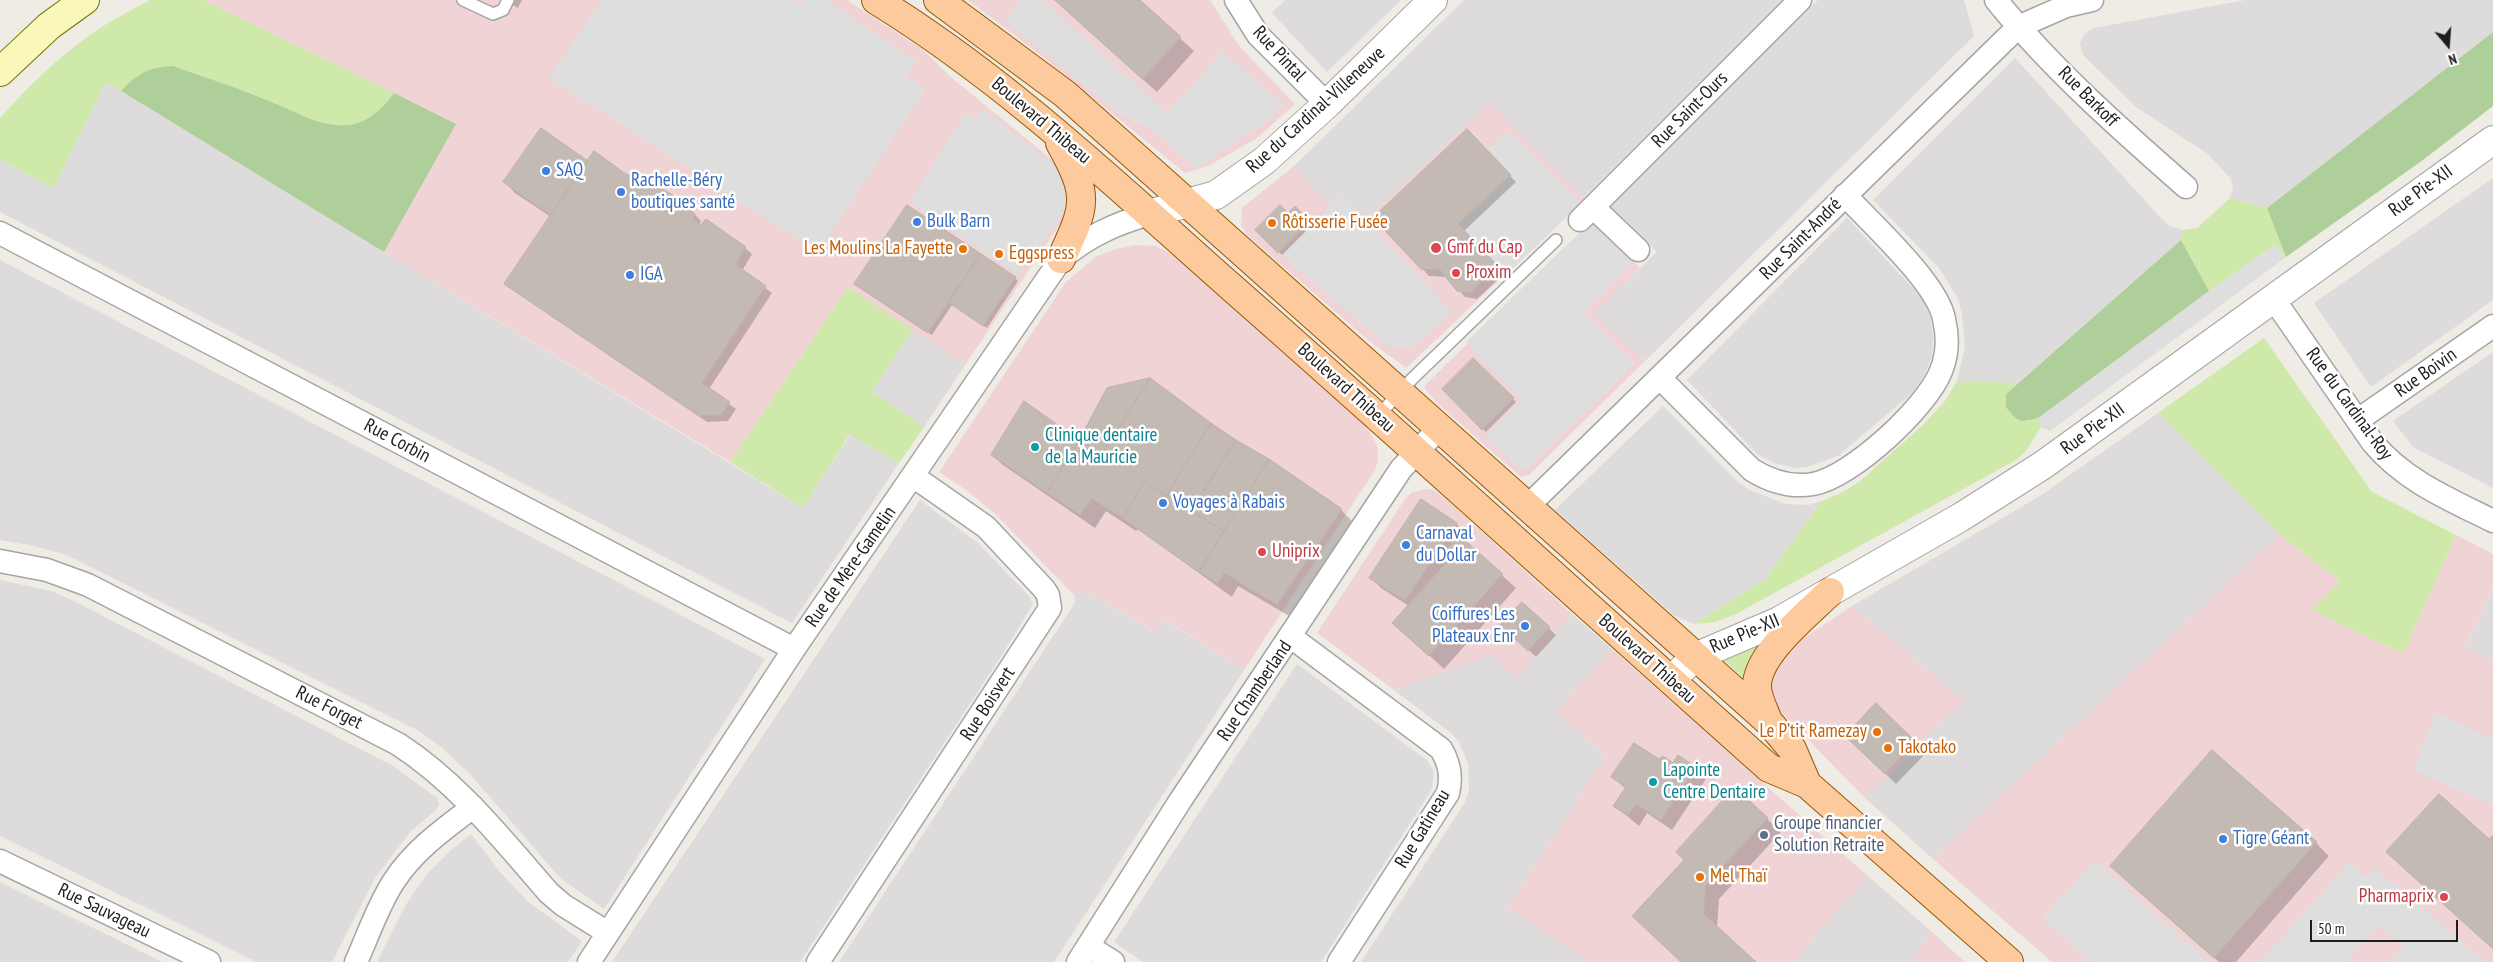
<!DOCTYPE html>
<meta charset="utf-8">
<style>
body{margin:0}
#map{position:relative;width:2493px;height:962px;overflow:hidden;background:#efebe5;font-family:"PT Sans Narrow",sans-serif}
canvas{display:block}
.north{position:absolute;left:2423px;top:20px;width:50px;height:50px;-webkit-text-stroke:4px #fff;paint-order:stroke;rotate:162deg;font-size:14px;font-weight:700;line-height:20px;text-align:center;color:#1e1e1e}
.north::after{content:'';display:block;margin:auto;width:18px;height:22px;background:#1e1e1e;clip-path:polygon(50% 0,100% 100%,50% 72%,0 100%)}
.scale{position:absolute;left:2310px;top:920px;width:148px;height:22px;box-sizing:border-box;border:2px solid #1e1e1e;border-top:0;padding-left:6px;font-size:15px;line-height:18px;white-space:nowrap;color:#1e1e1e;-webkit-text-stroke:4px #fff;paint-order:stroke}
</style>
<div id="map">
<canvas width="2493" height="962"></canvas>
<div class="north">N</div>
<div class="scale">50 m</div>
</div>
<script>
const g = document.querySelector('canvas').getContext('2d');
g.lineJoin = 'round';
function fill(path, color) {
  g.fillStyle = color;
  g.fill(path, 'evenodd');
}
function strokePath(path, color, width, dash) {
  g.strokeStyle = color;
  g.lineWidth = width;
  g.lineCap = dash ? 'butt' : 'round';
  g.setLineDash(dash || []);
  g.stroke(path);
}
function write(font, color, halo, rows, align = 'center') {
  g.font = font + ' "PT Sans Narrow",sans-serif';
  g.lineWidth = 5;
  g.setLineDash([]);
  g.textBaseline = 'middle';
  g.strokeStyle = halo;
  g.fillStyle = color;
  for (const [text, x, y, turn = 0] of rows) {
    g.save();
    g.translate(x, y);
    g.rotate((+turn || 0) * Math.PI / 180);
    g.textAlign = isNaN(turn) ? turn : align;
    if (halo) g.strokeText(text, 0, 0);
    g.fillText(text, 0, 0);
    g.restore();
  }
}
fill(new Path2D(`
 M1285 0H1401L1327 72 1272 13Z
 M1464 0H1782L1583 198 1490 104 1365 220 1342 197 1331 207 1294 166Z
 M1818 0H1964L1974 36 1645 361 1594 313 1657 252 1608 204Z
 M2245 0H2493V32L2267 208 2230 198 2233 189 2231 179 2208 154 2136 107 2083 55 2080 44 2084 34 2094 28Z
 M2015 58 2160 217 2170 226 2183 230 2181 240 2018 383 1957 381 1965 347 1962 315 1958 299 1939 268 1873 200Z
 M106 82 803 508 851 434 899 463 792 623 0 212V160L54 188Z
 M2493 178V300L2371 387 2314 303Z
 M1847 218 1922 298 1930 316 1933 336 1932 356 1925 374 1912 393 1838 456 1807 467 1796 468 1776 464 1758 455 1687 380Z
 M0 260 765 659 604 909 560 878 471 775 440 746 417 730 67 555 30 545 0 540Z
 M913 330 965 365 924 427 872 391Z
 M2493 352V488L2413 447 2393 421Z
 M1663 406 1739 483 1750 490 1785 504 1809 505 1822 501 1765 579 1694 624 1675 616 1555 510Z
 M2158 413 2280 534 1933 859 1865 798 1964 701 1852 606 2040 496Z
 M920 500 978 543 1029 596 1033 604 1000 658 800 962H612Z
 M0 580 51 591 74 601 393 766 437 798 439 804 436 810 411 831 375 878 332 962H257L0 836Z
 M2493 589V661L2465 648Z
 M1085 591 1154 632 1163 619 1244 670 1054 962H839L1071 609 1075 602 1074 595Z
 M1572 614 1612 649 1555 711 1606 756 1507 908 1590 962H1361L1464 804 1469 791 1468 763 1459 742 1451 733 1394 690 1491 655 1517 677Z
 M1297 664 1428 761 1434 772 1432 789 1321 962H1143L1114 942Z
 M471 834 500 872 528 902 582 941 568 962H377L407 903 427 874 450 851Z
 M1868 876 1931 931 1910 962H1797L1807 945Z
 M0 882 162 962H0Z`), '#dddbdc');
fill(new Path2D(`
 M203 0H847L922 49 952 78 1051 159 1060 167 1070 196 1064 218 965 365 848 287 730 462 384 252 455 124Z
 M968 0H1210L1239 46 1295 104 1257 138 1210 165 1185 173 1043 57Z
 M1490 103 1585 199 1406 368 1368 340 1247 235 1241 225 1242 208 1294 166 1331 207 1342 196 1365 220Z
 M1592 221 1640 268 1594 313 1645 361 1529 475 1521 477 1436 402 1425 389V385Z
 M1136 245 1156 246 1173 255 1365 425 1377 445 1378 460 1375 470 1244 670 1164 619 1155 632 1085 591 1074 595 994 513 966 490 939 472 1066 282 1095 257 1115 249Z
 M1425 489 1434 490 1445 498 1572 614 1517 678 1491 655 1394 690 1317 633 1405 499 1411 493Z
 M2280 534 2340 581 2313 610 2403 654 2456 535 2493 554V589L2465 647 2493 661V962H2052L1933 859Z
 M1852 606 1964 701 1865 798 1777 708 1769 695 1772 679 1777 669 1798 642Z
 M1612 649 1868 876 1807 945 1797 962H1590L1507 908 1606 756 1555 711Z
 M1931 931 1965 962H1910Z`), '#f0d4d5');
fill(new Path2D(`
 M150 0H203L394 93C383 108 367 124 347 125 320 127 299 113 274 103 241 89 207 78 173 66 149 68 137 74 121 91L106 82 54 188 0 160V118C27 88 57 58 90 35 109 21 130 11 150 0Z
 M2230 198 2267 208 2286 257 2285 258 2275 245 2209 291 2181 240 2183 230 2197 228Z
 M848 287 913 330 872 391 924 427 899 463 850 434 803 508 730 462Z
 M2264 338 2372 492 2456 535 2403 654 2312 610 2340 581 2280 534 2158 413Z
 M1957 381 2018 383 2006 394 2027 422 2040 417 2041 427 2025 452 2016 460 1736 614 1715 622 1694 624 1765 579 1822 501 1843 492 1859 482 1923 425 1945 401Z
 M1764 641 1746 680 1724 660 1725 659Z`), '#cfe9ab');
fill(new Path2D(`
 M2493 32V106L2423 160 2286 257 2267 208Z
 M173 66C207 78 241 89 274 103 299 113 320 127 347 125 367 124 383 108 394 93L456 124 384 252 121 91C137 74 149 67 173 66Z
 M2181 240 2209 291 2040 417C2022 424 2017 422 2006 407V394Z`), '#aecf99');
fill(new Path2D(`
 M602 0H792L801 5 804 0H826L917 62 906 77 925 90 818 252 549 78Z
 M1022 0H1042L1167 113 1198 80 1221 51 1283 104 1272 117 1196 169 1154 130 1121 115 1006 21Z
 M982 109 1051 162 1063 178 1067 191 1064 213 1018 275 910 202 966 112 975 119Z
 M1509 131 1581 203 1506 275 1458 224 1510 174 1488 150Z
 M1342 196 1452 311 1419 342 1412 346 1397 348 1386 344 1282 255Z
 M1590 223 1631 263 1583 313 1635 363 1524 471 1485 437 1522 399 1466 342Z
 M2275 245 2285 258 2050 431 2041 427 2040 417 2209 291Z
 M2436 713 2493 739V805L2413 770Z
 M2095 860 2208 962H2091L2042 918Z
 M2350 862 2365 878 2375 868 2485 962H2390L2404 947 2378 926 2344 962H2260Z`), '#dedede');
fill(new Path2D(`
 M504 0H522L518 8Z
 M1055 0H1138L1194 51 1157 92Z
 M1467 131 1516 182 1464 231 1504 274 1477 299 1465 297 1447 277 1429 276 1422 268Z
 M588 162 626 175 695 215 701 221 699 225 745 248 752 254 742 271 772 293 709 389 736 409 728 421 707 422 506 284 551 217 515 193 505 182Z
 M1295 208 1312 225 1282 255 1257 230 1288 214Z
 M1015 278 1018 281 987 328 952 305 932 335 859 287Z
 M1473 359 1516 402 1486 432 1443 389Z
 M1212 426 1268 460 1341 510 1355 524 1291 617 1238 586 1232 597 1138 529 1136 531 1106 511 1095 528 1003 465 992 455 1079 442Z
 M1457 524 1467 534 1463 540 1516 588 1444 669 1394 623 1409 606 1381 588 1371 578Z
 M1522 603 1556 635 1536 657 1509 631Z
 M1876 705 1926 753 1896 784 1847 736Z
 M1678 757 1706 779 1672 830 1647 813 1639 826 1615 806 1626 789 1613 777 1659 760 1673 764Z
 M1767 819 1781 832 1719 899 1717 928 1755 962H1682L1633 916Z
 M2316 843 2329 856 2236 962H2219L2126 880Z`), '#0003');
const building = new Path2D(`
 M1055 0H1140L1181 37 1143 79Z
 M541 128 588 161 550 215 503 182Z
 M1467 129 1511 175 1458 224 1498 266 1470 293 1457 291 1440 270 1421 269 1373 218Z
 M594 151 626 174 650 182 671 194 695 214 693 218 701 225 706 219 746 247 736 265 766 286 702 383 730 402 721 415 699 416 504 284Z
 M907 205 981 254 928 333 854 284Z
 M1280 205 1288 213 1295 206 1310 221 1278 253 1255 230Z
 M981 254 1016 277 983 326 948 302Z
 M1473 358 1514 398 1482 430 1442 389Z
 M1150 378 1211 423 1166 496 1145 481 1122 518 1092 499 1080 515 1047 493 1079 440 1102 454Z
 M1150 378 1102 454 1079 440 1107 388Z
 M1024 401 1079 440 1047 493 991 455Z
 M1211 423 1236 440 1191 511 1224 531 1199 572 1122 518 1145 481 1166 496Z
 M1236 440 1269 459 1224 531 1191 511Z
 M1269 459 1342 509 1277 605 1224 573 1218 584 1199 572Z
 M1421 499 1457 523 1405 601 1369 578Z
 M1459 535 1503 574 1429 656 1392 623 1451 557 1445 551Z
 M1522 602 1550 627 1528 651 1500 625Z
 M1876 703 1916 742 1885 774 1845 736Z
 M1634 743 1659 759 1663 756 1673 763 1678 755 1696 767 1661 821 1636 804 1628 816 1613 806 1626 787 1611 777Z
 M2212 750 2317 842 2214 958 2110 866Z
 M1735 787 1768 818 1706 885 1704 914 1756 962H1681L1632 916 1684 860 1676 852Z
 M2439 794 2489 839 2493 835V949L2386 852Z`);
fill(building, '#c4bab4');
strokePath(building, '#c1b0a7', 1);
const service = new Path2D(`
 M463 0 493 14 503 10 508 0
 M1378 416 1412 379 1556 240`);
const minor = new Path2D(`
 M1236 0 1258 35 1327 104
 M1996 0C2052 69 2120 129 2186 187
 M1593 207 1638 250
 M1580 220 1800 0
 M0 233 794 649
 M2273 298 2373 443C2405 481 2449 499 2493 521
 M1660 378 1752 470C1770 481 1790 488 1813 484 1852 477 1927 407 1941 371 1948 354 1948 336 1944 319 1938 284 1871 223 1845 195
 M2358 420 2493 326
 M1528 506 2018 27 2066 6 2092 0
 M0 561 47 570 88 585 398 744C458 783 502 839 549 893L563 905 608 933
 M1291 637 1441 749C1450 764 1452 777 1448 793L1339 962
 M0 861 209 962
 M1088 946 1113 962
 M356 962C368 936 378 905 394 881 414 850 444 829 473 807
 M589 962 794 649 1061 259C1088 236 1115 224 1149 214
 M818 962 1050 608 1048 595 1044 589 986 527 913 476
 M1078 962 1180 801 1401 469 1440 427`);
const tertiary = new Path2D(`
 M1149 214 1216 195 1264 161 1327 104 1433 0
 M1671 680 1695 657 1779 621 1961 517 2043 465 2493 140`);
const secondary = new Path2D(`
 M0 72 49 26 85 0`);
const primary = new Path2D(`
 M876 0C1006 80 1116 185 1230 286 1411 445 1589 608 1769 768L1807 784 2009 962
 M938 0 1065 94 1768 721 1792 749 1807 784
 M1060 143C1090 197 1086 205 1061 259
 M1768 721C1764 710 1758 699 1757 688 1755 655 1809 613 1830 592`);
strokePath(service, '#a5a5a5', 14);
strokePath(minor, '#a5a5a5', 25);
strokePath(tertiary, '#a5a5a5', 30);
strokePath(secondary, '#757605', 30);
strokePath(primary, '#995800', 30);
strokePath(service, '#fff', 11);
strokePath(minor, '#fff', 22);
strokePath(tertiary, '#fff', 28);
strokePath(secondary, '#f9f7b9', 28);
strokePath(primary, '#fcca9d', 28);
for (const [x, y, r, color] of [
 [546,171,5,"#3f7fe0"],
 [621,192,5,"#3f7fe0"],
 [917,222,5,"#3f7fe0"],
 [1272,223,5,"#e8710a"],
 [1436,248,6,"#e0444e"],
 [963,249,5,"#e8710a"],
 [999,254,5,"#e8710a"],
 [1456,273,5,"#e0444e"],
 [630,275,5,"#3f7fe0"],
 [1035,447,5,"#0f9aa8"],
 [1163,503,5,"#3f7fe0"],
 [1406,545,5,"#3f7fe0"],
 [1262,552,5,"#e0444e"],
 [1525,626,5,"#3f7fe0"],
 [1877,732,5,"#e8710a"],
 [1888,748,5,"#e8710a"],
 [1653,782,5,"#0f9aa8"],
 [1764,835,5,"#5c6f8a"],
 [2223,839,5,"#3f7fe0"],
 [1700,877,5,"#e8710a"],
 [2444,897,5,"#e0444e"]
]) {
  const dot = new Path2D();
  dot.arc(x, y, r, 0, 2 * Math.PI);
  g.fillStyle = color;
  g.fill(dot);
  strokePath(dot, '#fff', 2);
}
write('19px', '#1e1e1e', '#fff', [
 ["Rue Pintal",1279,54,47],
 ["Rue Barkoff",2088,97,45],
 ["Rue du Cardinal-Villeneuve",1316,110,-42],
 ["Rue Saint-Ours",1690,110,-45],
 ["Boulevard Thibeau",1041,121,40],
 ["Rue Pie-XII",2421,191,-36],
 ["Rue Saint-André",1801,239,-45],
 ["Rue Boivin",2426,373,-35],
 ["Boulevard Thibeau",1346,388,42],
 ["Rue du Cardinal-Roy",2349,404,54],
 ["Rue Pie-XII",2093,429,-36],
 ["Rue Corbin",397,441,28],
 ["Rue de Mère-Gamelin",851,567,-55],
 ["Rue Pie-XII",1745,634,-23],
 ["Boulevard Thibeau",1647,659,42],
 ["Rue Chamberland",1255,691,-56],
 ["Rue Boisvert",988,704,-57],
 ["Rue Forget",329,708,27],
 ["Rue Gatineau",1423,829,-59],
 ["Rue Sauvageau",104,911,26]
]);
write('19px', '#366cbe', '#fff', [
 ["SAQ",556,171],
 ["Rachelle-Béry",631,181],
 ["boutiques santé",631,203],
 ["Bulk Barn",927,222],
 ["IGA",640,275],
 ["Voyages à Rabais",1173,503],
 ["Carnaval",1416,534],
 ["du Dollar",1416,556],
 ["Coiffures Les",1515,615,"right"],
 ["Plateaux Enr",1515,637,"right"],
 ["Tigre Géant",2233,839]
], 'left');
write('19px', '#c56008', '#fff', [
 ["Rôtisserie Fusée",1282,223],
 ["Les Moulins La Fayette",953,249,"right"],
 ["Eggspress",1009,254],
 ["Le P’tit Ramezay",1867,732,"right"],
 ["Takotako",1898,748],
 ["Mel Thaï",1710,877]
], 'left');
write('19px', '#be3a42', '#fff', [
 ["Gmf du Cap",1447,248],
 ["Proxim",1466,273],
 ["Uniprix",1272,552],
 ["Pharmaprix",2434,897,"right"]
], 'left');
write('19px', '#0d838f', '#fff', [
 ["Clinique dentaire",1045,436],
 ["de la Mauricie",1045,458],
 ["Lapointe",1663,771],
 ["Centre Dentaire",1663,793]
], 'left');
write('19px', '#4e5e75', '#fff', [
 ["Groupe financier",1774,824],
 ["Solution Retraite",1774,846]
], 'left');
</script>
